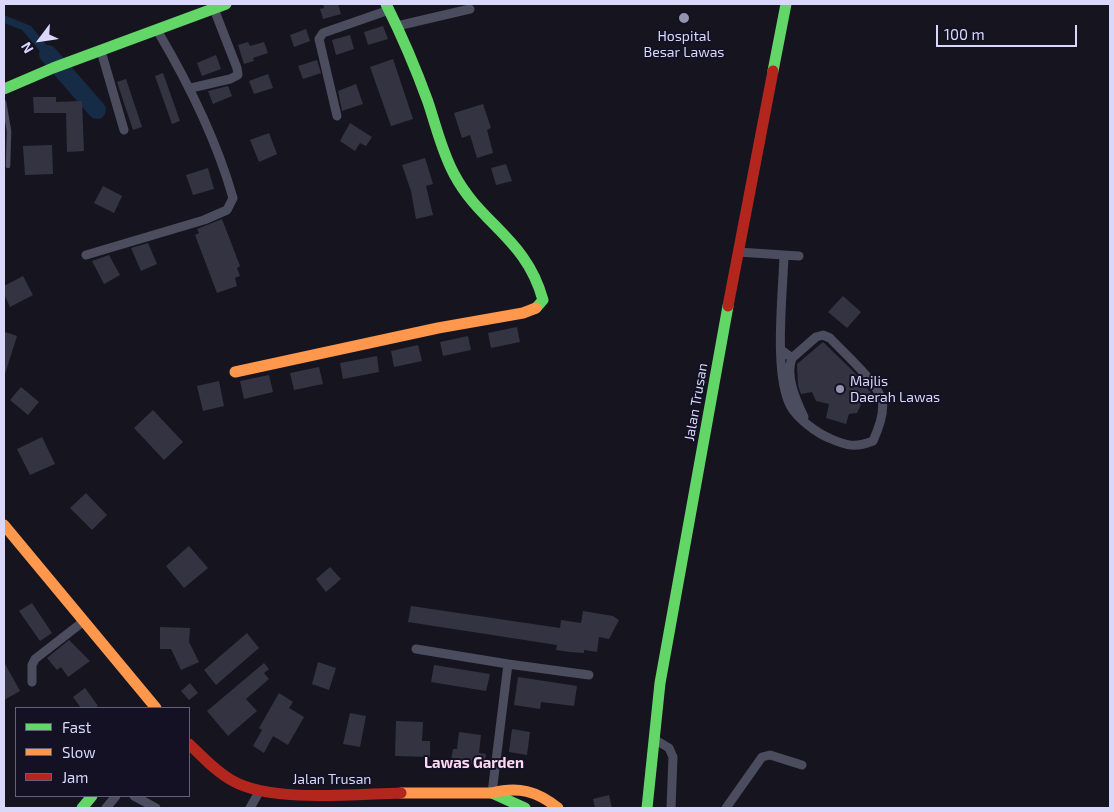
<!DOCTYPE html>
<style>
body{margin:0}
#map{position:relative;width:1114px;height:812px;overflow:hidden;background:#16151f;font-family:"Exo 2",sans-serif}
canvas{display:block}
.frame{position:absolute;inset:0;border:5px solid #d9d8fb;pointer-events:none}
.legend{position:absolute;left:15px;top:707px;width:175px;height:90px;box-sizing:border-box;background:#131123;border:1px solid #626179;margin:0;padding:6px 9px;list-style:none;font-size:15px;color:#d9d8fb}
.legend li{display:flex;align-items:center;gap:10px;height:25px}
.legend b{width:25px;border:1px solid #626179}
.north{position:absolute;left:15px;top:15px;width:50px;height:50px;-webkit-text-stroke:4px #131123;paint-order:stroke;rotate:239deg;font-size:14px;font-weight:700;line-height:20px;text-align:center;color:#d9d8fb}
.north::after{content:'';display:block;margin:auto;width:18px;height:22px;background:#d9d8fb;clip-path:polygon(50% 0,100% 100%,50% 72%,0 100%)}
.scale{position:absolute;left:936px;top:25px;width:141px;height:22px;box-sizing:border-box;border:2px solid #d9d8fb;border-top:0;padding-left:6px;font-size:15px;line-height:18px;white-space:nowrap;color:#d9d8fb;-webkit-text-stroke:4px #131123;paint-order:stroke}
</style>
<div id="map">
<canvas width="1114" height="812"></canvas>
<div class="frame"></div>
<ul class="legend">
<li><b style="height:6px;background:#63d668"></b>Fast</li>
<li><b style="height:6px;background:#ff974d"></b>Slow</li>
<li><b style="height:6px;background:#b3261e"></b>Jam</li>
</ul>
<div class="north">N</div>
<div class="scale">100 m</div>
</div>
<script>
const g = document.querySelector('canvas').getContext('2d');
g.lineJoin = 'round';
function fill(path, color) {
  g.fillStyle = color;
  g.fill(path, 'evenodd');
}
function strokePath(path, color, width, dash) {
  g.strokeStyle = color;
  g.lineWidth = width;
  g.lineCap = dash ? 'butt' : 'round';
  g.setLineDash(dash || []);
  g.stroke(path);
}
function write(font, color, halo, rows, align = 'center') {
  g.font = font + ' "Exo 2",sans-serif';
  g.lineWidth = 4;
  g.setLineDash([]);
  g.textBaseline = 'middle';
  g.strokeStyle = halo;
  g.fillStyle = color;
  for (const [text, x, y, turn = 0] of rows) {
    g.save();
    g.translate(x, y);
    g.rotate((+turn || 0) * Math.PI / 180);
    g.textAlign = isNaN(turn) ? turn : align;
    if (halo) g.strokeText(text, 0, 0);
    g.fillText(text, 0, 0);
    g.restore();
  }
}
fill(new Path2D(`
 M4 15 31 26 59 60 50 63 22 30 4 23Z`), '#162b45');
strokePath(new Path2D(`
 M48 54 97 110`), '#162b45', 18);
fill(new Path2D(`
 M323 4H338L341 14 323 19 320 9 324 8Z
 M383 26 388 39 368 45 364 32Z
 M306 29 310 41 294 47 290 35Z
 M350 35 354 49 336 55 332 40Z
 M248 42 250 46 264 42 268 53 253 58 254 61 244 64 238 45Z
 M216 55 221 69 202 76 197 63Z
 M393 59 413 119 391 126 370 67Z
 M317 60 321 73 303 79 298 66Z
 M163 73 180 121 172 124 155 76Z
 M268 74 273 88 254 94 249 81Z
 M126 79 142 127 133 130 117 82Z
 M356 84 363 104 342 111 338 91Z
 M228 86 232 96 213 104 208 91Z
 M33 97H56V102L82 101 84 151 67 152 66 113H34Z
 M483 104 491 128 487 130 493 153 477 158 470 135 462 138 454 113Z
 M350 123 372 137 366 146 360 143 355 151 340 141Z
 M269 133 277 154 259 162 250 140Z
 M52 145 53 174 25 175 23 146Z
 M425 158 433 184 426 186 433 215 416 219 411 191 402 165Z
 M506 164 512 181 496 185 491 168Z
 M208 168 214 189 193 195 186 175Z
 M103 186 122 196 114 213 94 203Z
 M222 219 240 266 237 268 240 276 235 278 237 286 217 293 195 235 199 233 197 229Z
 M148 243 157 264 141 271 131 248Z
 M109 255 120 275 104 284 92 261Z
 M23 276 33 295 10 307 4 294V286Z
 M843 296 861 312 847 328 828 312Z
 M517 327 520 342 491 348 488 333Z
 M5 332 17 336 5 374H4Z
 M468 336 471 350 443 356 440 342Z
 M823 342 854 372 872 394 870 398 865 396 857 413 849 414 846 424 826 418 829 404 816 401 812 392 801 394 798 386 797 364Z
 M418 345 422 361 394 367 391 351Z
 M377 356 379 372 343 379 340 363Z
 M319 367 323 384 294 390 290 373Z
 M269 375 273 392 244 399 240 381Z
 M219 381 224 406 203 411 197 386Z
 M21 387 39 402 28 415 10 400Z
 M153 410 183 442 164 460 134 428Z
 M42 437 55 464 30 475 17 449Z
 M86 493 107 515 92 530 70 508Z
 M189 546 208 568 184 588 166 566Z
 M330 567 341 579 326 592 316 579Z
 M32 603 52 633 40 641 19 611Z
 M411 606 560 628 561 620 581 623 583 611 613 616 619 620 609 639 599 637 597 652 584 650V653L570 652 556 650 557 645 408 622Z
 M160 627 190 628 189 642 199 662 181 670 171 649H160Z
 M247 633 259 648 216 685 204 670Z
 M69 640 90 661 68 677 61 667 57 670 47 658Z
 M4 662 20 691 4 700Z
 M318 662 336 668 329 690 312 684Z
 M264 663 269 669 264 673 269 679 246 699 257 711 228 736 207 711Z
 M434 665 490 674 486 691 431 682Z
 M518 677 577 686 574 706 541 702 540 709 514 705Z
 M190 683 198 693 189 700 181 691Z
 M85 688 98 706 94 708H81L73 697Z
 M279 693 293 702 289 708 304 717 288 745 273 736 264 753 253 746 262 730 259 728Z
 M350 713 366 716 360 747 343 744Z
 M396 721 423 722 422 741H430V757L395 756Z
 M512 729 530 732 527 755 509 752Z
 M459 732 481 735 479 753 486 754 484 766 451 760 453 749H457Z
 M609 795 612 808H595L593 799Z`), '#343341');
strokePath(new Path2D(`
 M4 102 9 131 8 166`), '#4c4c5f', 4.5);
strokePath(new Path2D(`
 M397 26 470 9
 M101 51 124 130
 M191 88 230 79 238 75 237 68 214 9
 M337 116 319 39 323 33 389 10
 M738 252 799 256
 M86 255 204 220 227 210 233 198C216 138 189 84 157 30
 M781 350 792 358 816 337 823 335 830 338C844 353 876 381 882 400 885 413 878 430 873 441 855 448 847 446 829 438 817 433 798 419 791 407 773 375 783 293 784 255
 M792 358C785 376 796 400 804 417
 M416 649 508 664
 M32 682V665L35 659 84 621
 M654 739 669 748 673 757 671 808
 M492 793 508 664 589 675
 M134 796 156 808
 M106 808 116 796
 M250 808 259 792
 M726 808 762 757 770 755 802 765`), '#4c4c5f', 9);
strokePath(new Path2D(`
 M386 4C402 36 416 69 428 102 436 126 442 152 454 174 481 225 526 238 543 300L536 308
 M773 71 786 4
 M4 89 53 68 226 4
 M492 793 525 808
 M82 808 92 796
 M647 808 660 683 728 306`), '#63d668', 11);
strokePath(new Path2D(`
 M235 372 438 328 523 313 536 308
 M4 525 156 708
 M401 793H492
 M492 793C518 786 537 791 558 808`), '#ff974d', 11);
strokePath(new Path2D(`
 M728 306 773 71
 M189 744C203 757 216 772 233 781 272 803 355 794 401 793`), '#b3261e', 11);
for (const [x, y, r, color] of [
 [684,18,6,"#9594ae"],
 [840,389,5,"#9594ae"]
]) {
  const dot = new Path2D();
  dot.arc(x, y, r, 0, 2 * Math.PI);
  g.fillStyle = color;
  g.fill(dot);
  strokePath(dot, '#131123', 2);
}
write('14px', '#d9d8fb', '#131123', [
 ["Hospital",684,36],
 ["Besar Lawas",684,52],
 ["Majlis",850,381,"left"],
 ["Daerah Lawas",850,397,"left"]
]);
write('14px', '#d9d8fb', '#131123', [
 ["Jalan Trusan",696,402,-80],
 ["Jalan Trusan",332,779]
]);
write('bold 15px', '#fbdaf1', '#131123', [
 ["Lawas Garden",474,763]
]);
</script>
